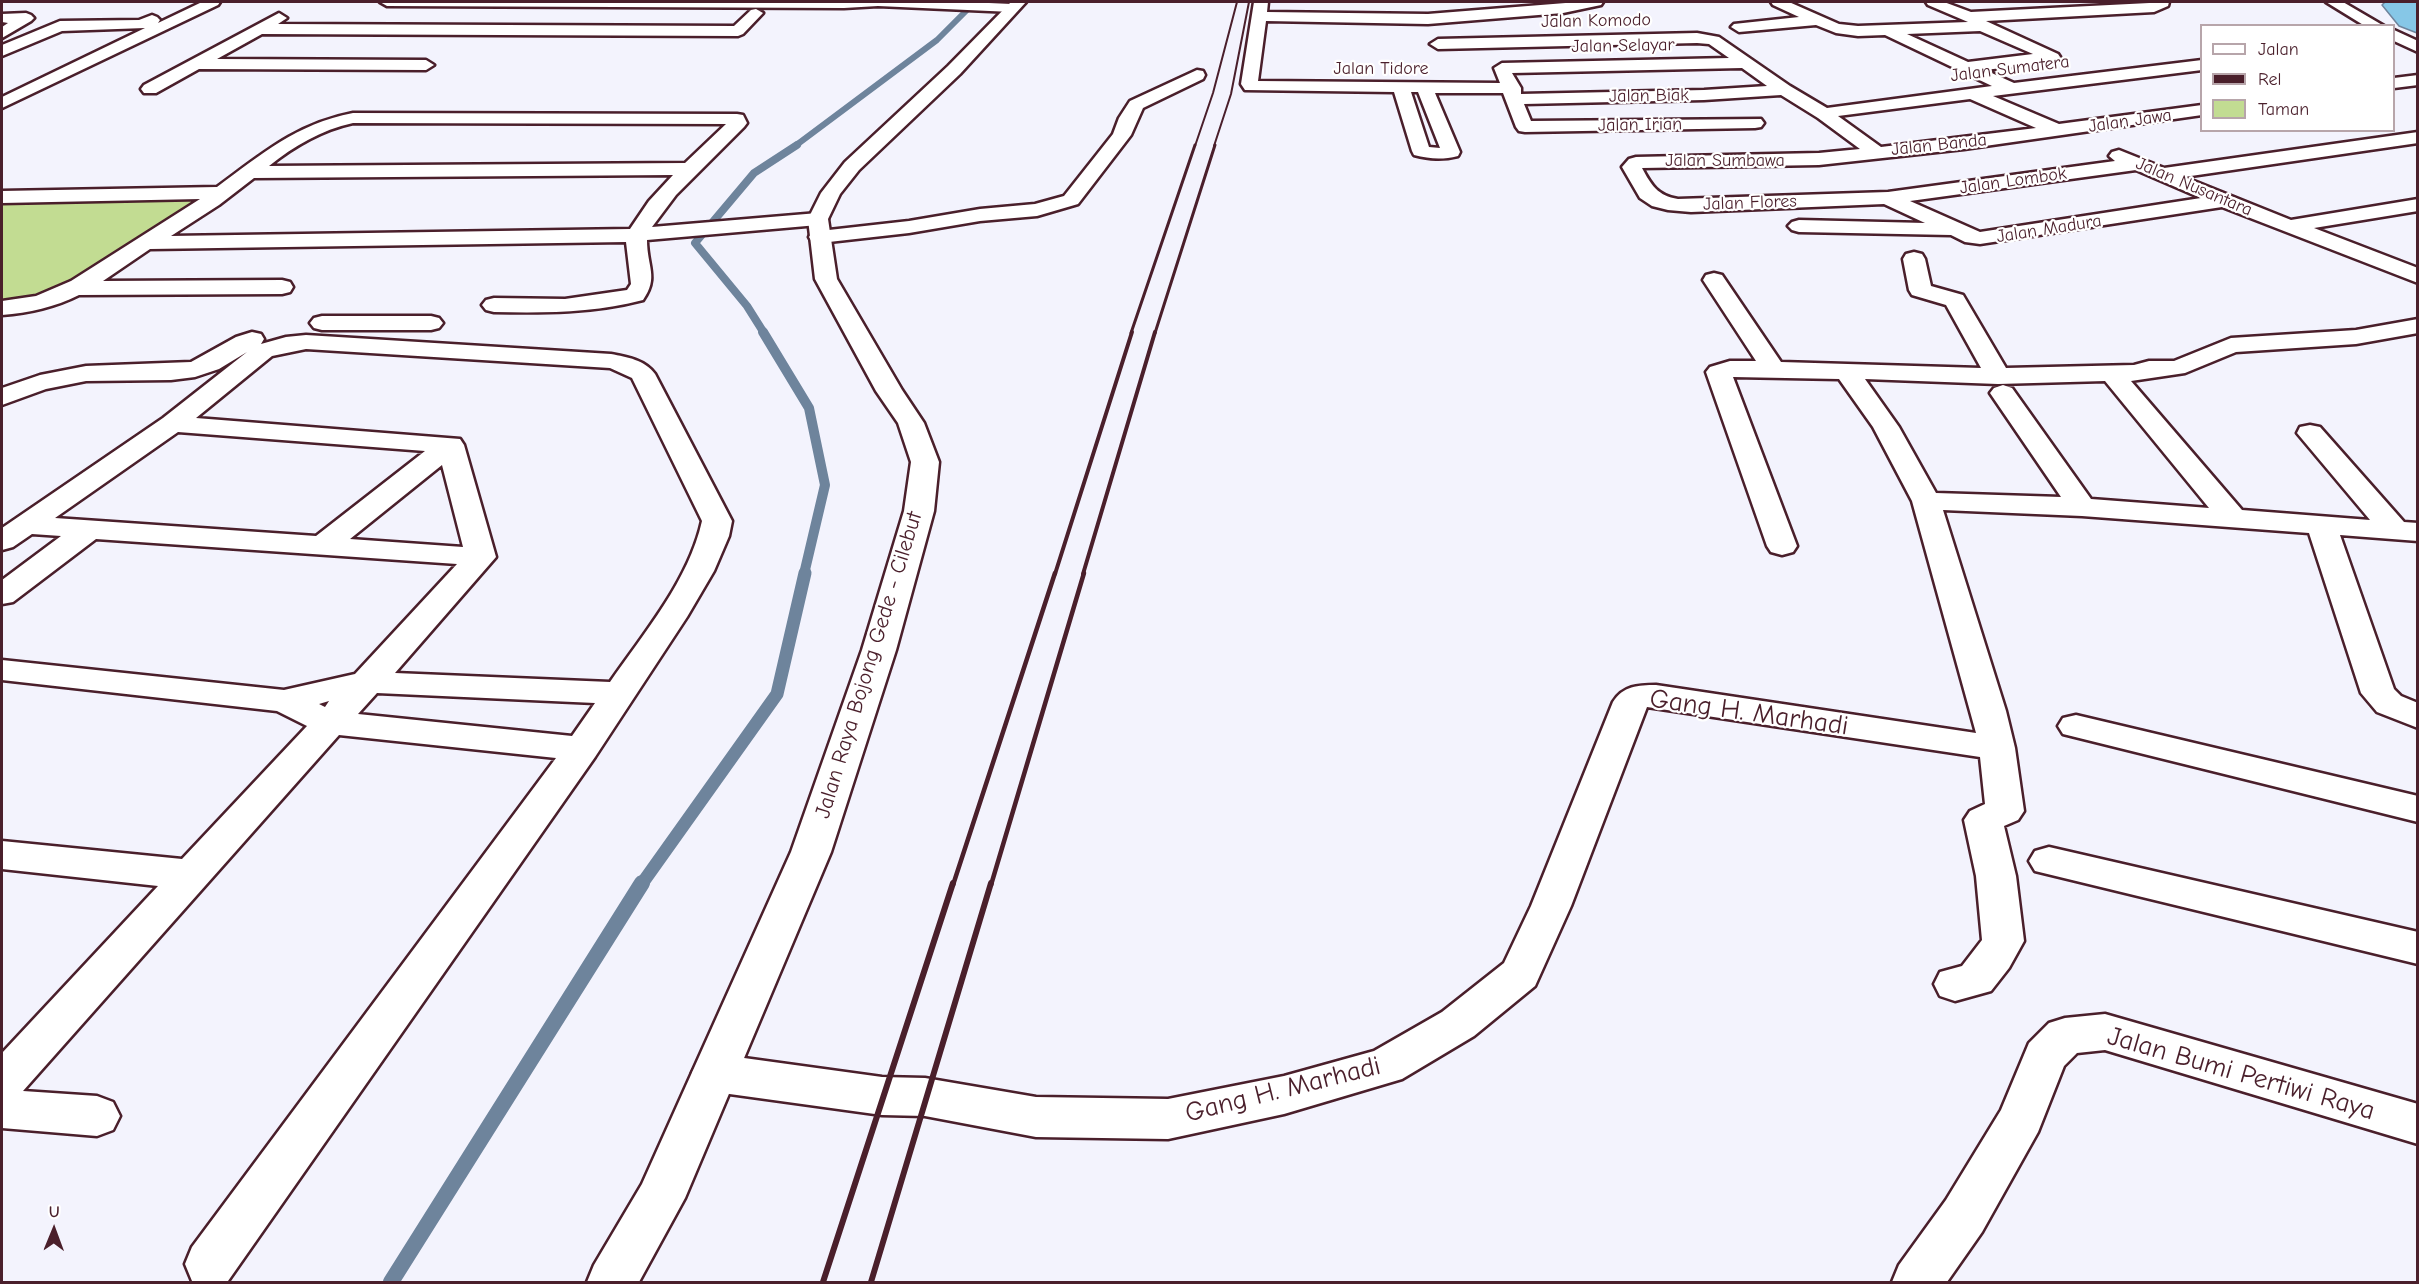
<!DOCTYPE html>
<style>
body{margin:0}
#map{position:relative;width:2419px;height:1284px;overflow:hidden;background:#f3f3fd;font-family:"Comic Neue",sans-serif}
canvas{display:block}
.frame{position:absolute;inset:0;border:3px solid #4a1f2b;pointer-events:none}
.legend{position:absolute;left:2200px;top:24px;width:195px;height:108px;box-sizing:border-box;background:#fff;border:2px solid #b7a5aa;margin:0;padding:8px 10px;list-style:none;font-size:18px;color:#4a1f2b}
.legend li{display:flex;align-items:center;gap:12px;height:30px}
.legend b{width:30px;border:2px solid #b7a5aa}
.north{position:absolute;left:24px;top:1200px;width:60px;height:60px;-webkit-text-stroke:4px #fff;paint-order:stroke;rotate:1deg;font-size:16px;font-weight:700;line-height:24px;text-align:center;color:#4a1f2b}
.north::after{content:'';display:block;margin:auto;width:21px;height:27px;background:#4a1f2b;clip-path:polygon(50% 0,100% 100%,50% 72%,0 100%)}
</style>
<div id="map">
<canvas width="2419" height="1284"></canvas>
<div class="frame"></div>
<ul class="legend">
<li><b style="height:8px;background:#fff"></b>Jalan</li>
<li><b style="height:8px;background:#4a1f2b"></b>Rel</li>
<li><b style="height:16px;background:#c2dc92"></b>Taman</li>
</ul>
<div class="north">U</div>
</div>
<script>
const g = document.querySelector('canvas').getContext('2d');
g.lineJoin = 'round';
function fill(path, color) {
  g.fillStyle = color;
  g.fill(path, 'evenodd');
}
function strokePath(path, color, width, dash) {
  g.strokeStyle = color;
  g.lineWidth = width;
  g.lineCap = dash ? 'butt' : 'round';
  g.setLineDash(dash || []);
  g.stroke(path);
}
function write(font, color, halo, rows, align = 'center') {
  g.font = font + ' "Comic Neue",sans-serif';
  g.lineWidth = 4.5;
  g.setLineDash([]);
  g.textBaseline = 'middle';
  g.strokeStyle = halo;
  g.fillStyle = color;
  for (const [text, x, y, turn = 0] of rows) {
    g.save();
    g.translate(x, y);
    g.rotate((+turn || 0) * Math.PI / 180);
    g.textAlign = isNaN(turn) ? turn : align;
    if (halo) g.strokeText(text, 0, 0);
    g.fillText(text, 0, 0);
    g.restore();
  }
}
fill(new Path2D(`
 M222 193 80 288 2 308V197Z`), '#c2dc92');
const water = new Path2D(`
 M2385 2H2417V33L2399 26 2382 5Z`);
fill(water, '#86c7e7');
strokePath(water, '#6e849c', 1.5);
strokePath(new Path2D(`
 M795 146 937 40 975 2`), '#6e849c', 6);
strokePath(new Path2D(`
 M764 333 747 306 695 243 754 173 797 145`), '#6e849c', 8);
strokePath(new Path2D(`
 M763 332 809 408 825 485 804 574`), '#6e849c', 10);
strokePath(new Path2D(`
 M641 885 777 694 805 573`), '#6e849c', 13);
strokePath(new Path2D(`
 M391 1282 642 883`), '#6e849c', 16);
const street = new Path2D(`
 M202 2H220L218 5 2 108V97L145 28 62 31 2 56V45L60 21 139 20 152 15 157 17 160 20 158 23Z
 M380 2H966L1012 4 1019 8 1012 12 878 6 844 8 387 6Z
 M1254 2H1268L1267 12 1428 14 1578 2H1603L1601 5 1563 13 1428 24 1266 21 1258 81 1500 83 1494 68 1502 63 1729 58 1709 44 1697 43 1438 49 1430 44 1438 39 1697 33 1719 37 1790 86 1827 108 1992 86 1885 35 1858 36 1836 33 1816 25 1739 32 1731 27 1734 24 1799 17 1773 5 1771 2H1789L1839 24 1858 26 1968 22 1928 5 1926 2H1944L1971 12 2169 2 2168 6 2154 12 1986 21 2058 54 2060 57 2052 62 1985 70 2014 83 2202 60V70L1993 96 2059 124 2202 105V115L1964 149 1819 165 1642 168C1651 185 1658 196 1678 199L1888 192 2115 161 2109 156 2112 152 2119 150 2164 168 2418 132V143L2184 177 2291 220 2418 199V211L2314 228 2418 268V283L2222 207 1980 244 1965 242 1951 235 1799 232 1792 230 1788 226 1792 222 1799 220 1925 223 1884 204 1691 212 1668 210 1652 206 1640 198 1622 167 1629 159 1636 157 1819 153 1860 149 1818 118 1781 95 1704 100 1524 104 1531 121 1761 119 1764 123 1761 127 1755 128 1525 132 1519 131 1516 127 1503 93H1435L1460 152 1458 156C1442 160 1430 159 1414 155L1412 151 1394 92 1245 90 1241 84ZM1980 31 2033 54 1968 62 1907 34ZM1742 68 1767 86 1704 90 1521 94V88L1512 73ZM1411 92H1418L1440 148 1429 147ZM1970 99 2036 128 1881 147 1838 116ZM2136 170 2201 198 1980 232 1910 201Z
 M2326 2H2343L2384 26H2365Z
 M756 9 763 13 743 34 738 36 262 34 217 59 426 60 434 65 426 70 199 69 156 93H144L141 89 144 85 279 13 287 18 278 24 734 26 751 10Z
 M26 13 31 15 34 18 31 21 2 38V27L8 23 2 22V14Z
 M2394 30 2418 41V52L2394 41Z
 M1197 70 1203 71 1205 75 1203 79 1143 108 1131 135 1078 204 1037 216 980 221 909 233 820 243 812 242 809 237 812 232 820 231 909 221 980 209 1035 204 1064 196 1113 134 1119 118 1130 101Z
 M2418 75V85L2394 88V78Z
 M353 113 737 114 743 115 747 123 744 127 676 195 652 227 818 213 825 215 828 219 825 223 818 225 647 240C647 267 659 277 643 300 593 313 545 313 494 312L486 310 482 305 486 300 494 298 565 299 627 290 631 284 626 242 150 249 103 281 282 280 290 282 293 287 290 292 282 294 79 295C55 307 29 313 2 315V301L36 296 71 281 200 199 2 203V191L217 187C262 154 296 124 353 113ZM353 123 726 124 685 163 269 166C294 146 321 130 353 123ZM673 175 649 201 630 229 171 236 219 205 254 178Z
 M1914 252 1922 254 1925 259 1931 286 1963 295 2006 368 2134 365 2149 361H2174L2231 338 2356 330 2418 319V333L2356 344 2236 352 2185 373 2131 381 2242 510 2370 520 2297 433 2300 427 2310 425 2320 427 2404 522 2418 523V541L2340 535 2394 689 2401 696 2418 703V728L2377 712 2361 693 2309 533 2082 516 1943 510 2006 711 2015 748 2024 811 2018 820 2004 826 2016 876 2024 941 2009 968 1991 991 1955 1001 1940 996 1934 984 1940 972 1962 966 1982 940 1976 876 1964 820 1970 811 1985 804 1980 757 1647 707 1571 906 1535 986 1474 1036 1402 1079 1284 1114 1168 1139 1036 1137 925 1116 882 1115 715 1092 699 1086 692 1073 699 1060 715 1054 882 1077 925 1078 1036 1097 1168 1099 1284 1076 1374 1051 1442 1012 1504 963 1531 906 1613 702C1623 686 1638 685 1656 685L1976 733 1912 501 1873 427 1839 379 1733 377 1797 546 1793 552 1782 555 1771 552 1767 546 1706 372 1710 367 1730 361H1756L1703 280 1706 275 1714 273 1722 275 1781 362 1981 368 1946 305 1912 295 1909 290 1903 259 1906 254ZM1865 379 1998 384 2105 381 2209 508 2091 499 2012 388 2003 385 1994 388 1990 393 2061 497 1936 493 1899 427Z
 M322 316H431L439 318 443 323 439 328 431 330H322L314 328 310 323 314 318Z
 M252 332 261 334 264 339 261 344 286 337 306 335 611 354C627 357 645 360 655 374L732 521 729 536 714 571 687 617 595 757 228 1281 197 1282 192 1281 185 1264 192 1247 556 758 339 735 23 1091 97 1096 113 1102 120 1116 113 1130 97 1136 2 1128V1053L158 886 2 869V841L182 859 307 726 277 711 2 680V660L284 690 355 674 457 564 96 539 13 602 2 604V580L61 536 32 534 13 547 2 550V528L163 418 247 352 219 369 195 377 171 380 86 381 46 389 2 405V388L40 375 86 366 191 362 236 337ZM306 349 610 368 632 378 702 521C689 580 644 633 610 682L395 673 496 557 464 445 460 439 196 418 272 356ZM178 432 425 451 316 536 55 518ZM442 465 463 547 350 539ZM377 693 595 703 572 736 358 714ZM329 701 325 707 319 704Z
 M2076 715 2418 796V822L2063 734 2058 726 2063 718Z
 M2049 847 2418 932V964L2035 871 2029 861 2035 851Z
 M2105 1014 2418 1104V1144L2105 1050 2077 1053 2064 1066 2038 1132 1982 1232 1947 1282H1892L1899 1265 1946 1200 2001 1110 2029 1043 2049 1023 2065 1018Z`);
const secondary = new Path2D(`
 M1011 2H1026L960 74 859 170 840 194 828 219 837 279 902 390 924 423 939 462 934 511 896 650 831 852 685 1198 639 1282H587L594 1265 642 1184 791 852 862 650 904 511 911 462 898 423 876 391 815 279 808 219 821 193 845 162 948 66Z`);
strokePath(street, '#4a1f2b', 5);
strokePath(secondary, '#4a1f2b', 5);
fill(street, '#fff');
fill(secondary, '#fff');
strokePath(new Path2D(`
 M1195 146 1213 93 1237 2
 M1214 146 1231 94 1249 2`), '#4a1f2b', 2);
strokePath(new Path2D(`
 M1131 333 1195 145
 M1155 333 1215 145`), '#4a1f2b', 3);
strokePath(new Path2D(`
 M1055 574 1132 332
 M1083 574 1155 332`), '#4a1f2b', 4);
strokePath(new Path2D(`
 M953 885 1055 573
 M991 885 1084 573`), '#4a1f2b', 4.5);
strokePath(new Path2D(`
 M823 1282 953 883
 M871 1282 991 883`), '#4a1f2b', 6);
write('18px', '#4a1f2b', '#fff', [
 ["Jalan Komodo",1596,21,-1],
 ["Jalan Selayar",1623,46,-1],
 ["Jalan Tidore",1381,69],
 ["Jalan Sumatera",2010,69,-7],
 ["Jalan Biak",1649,96,-1],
 ["Jalan Jawa",2130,121,-8],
 ["Jalan Irian",1640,125,-1],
 ["Jalan Banda",1939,145,-6],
 ["Jalan Sumbawa",1725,161],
 ["Jalan Lombok",2013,181,-8],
 ["Jalan Nusantara",2194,187,23],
 ["Jalan Flores",1750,203,-2],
 ["Jalan Madura",2049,229,-9]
]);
write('22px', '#4a1f2b', '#fff', [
 ["Jalan Raya Bojong Gede - Cilebut",869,665,-73]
]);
write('27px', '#4a1f2b', '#fff', [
 ["Gang H. Marhadi",1749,713,8],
 ["Jalan Bumi Pertiwi Raya",2241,1074,16],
 ["Gang H. Marhadi",1283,1090,-14]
]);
</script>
